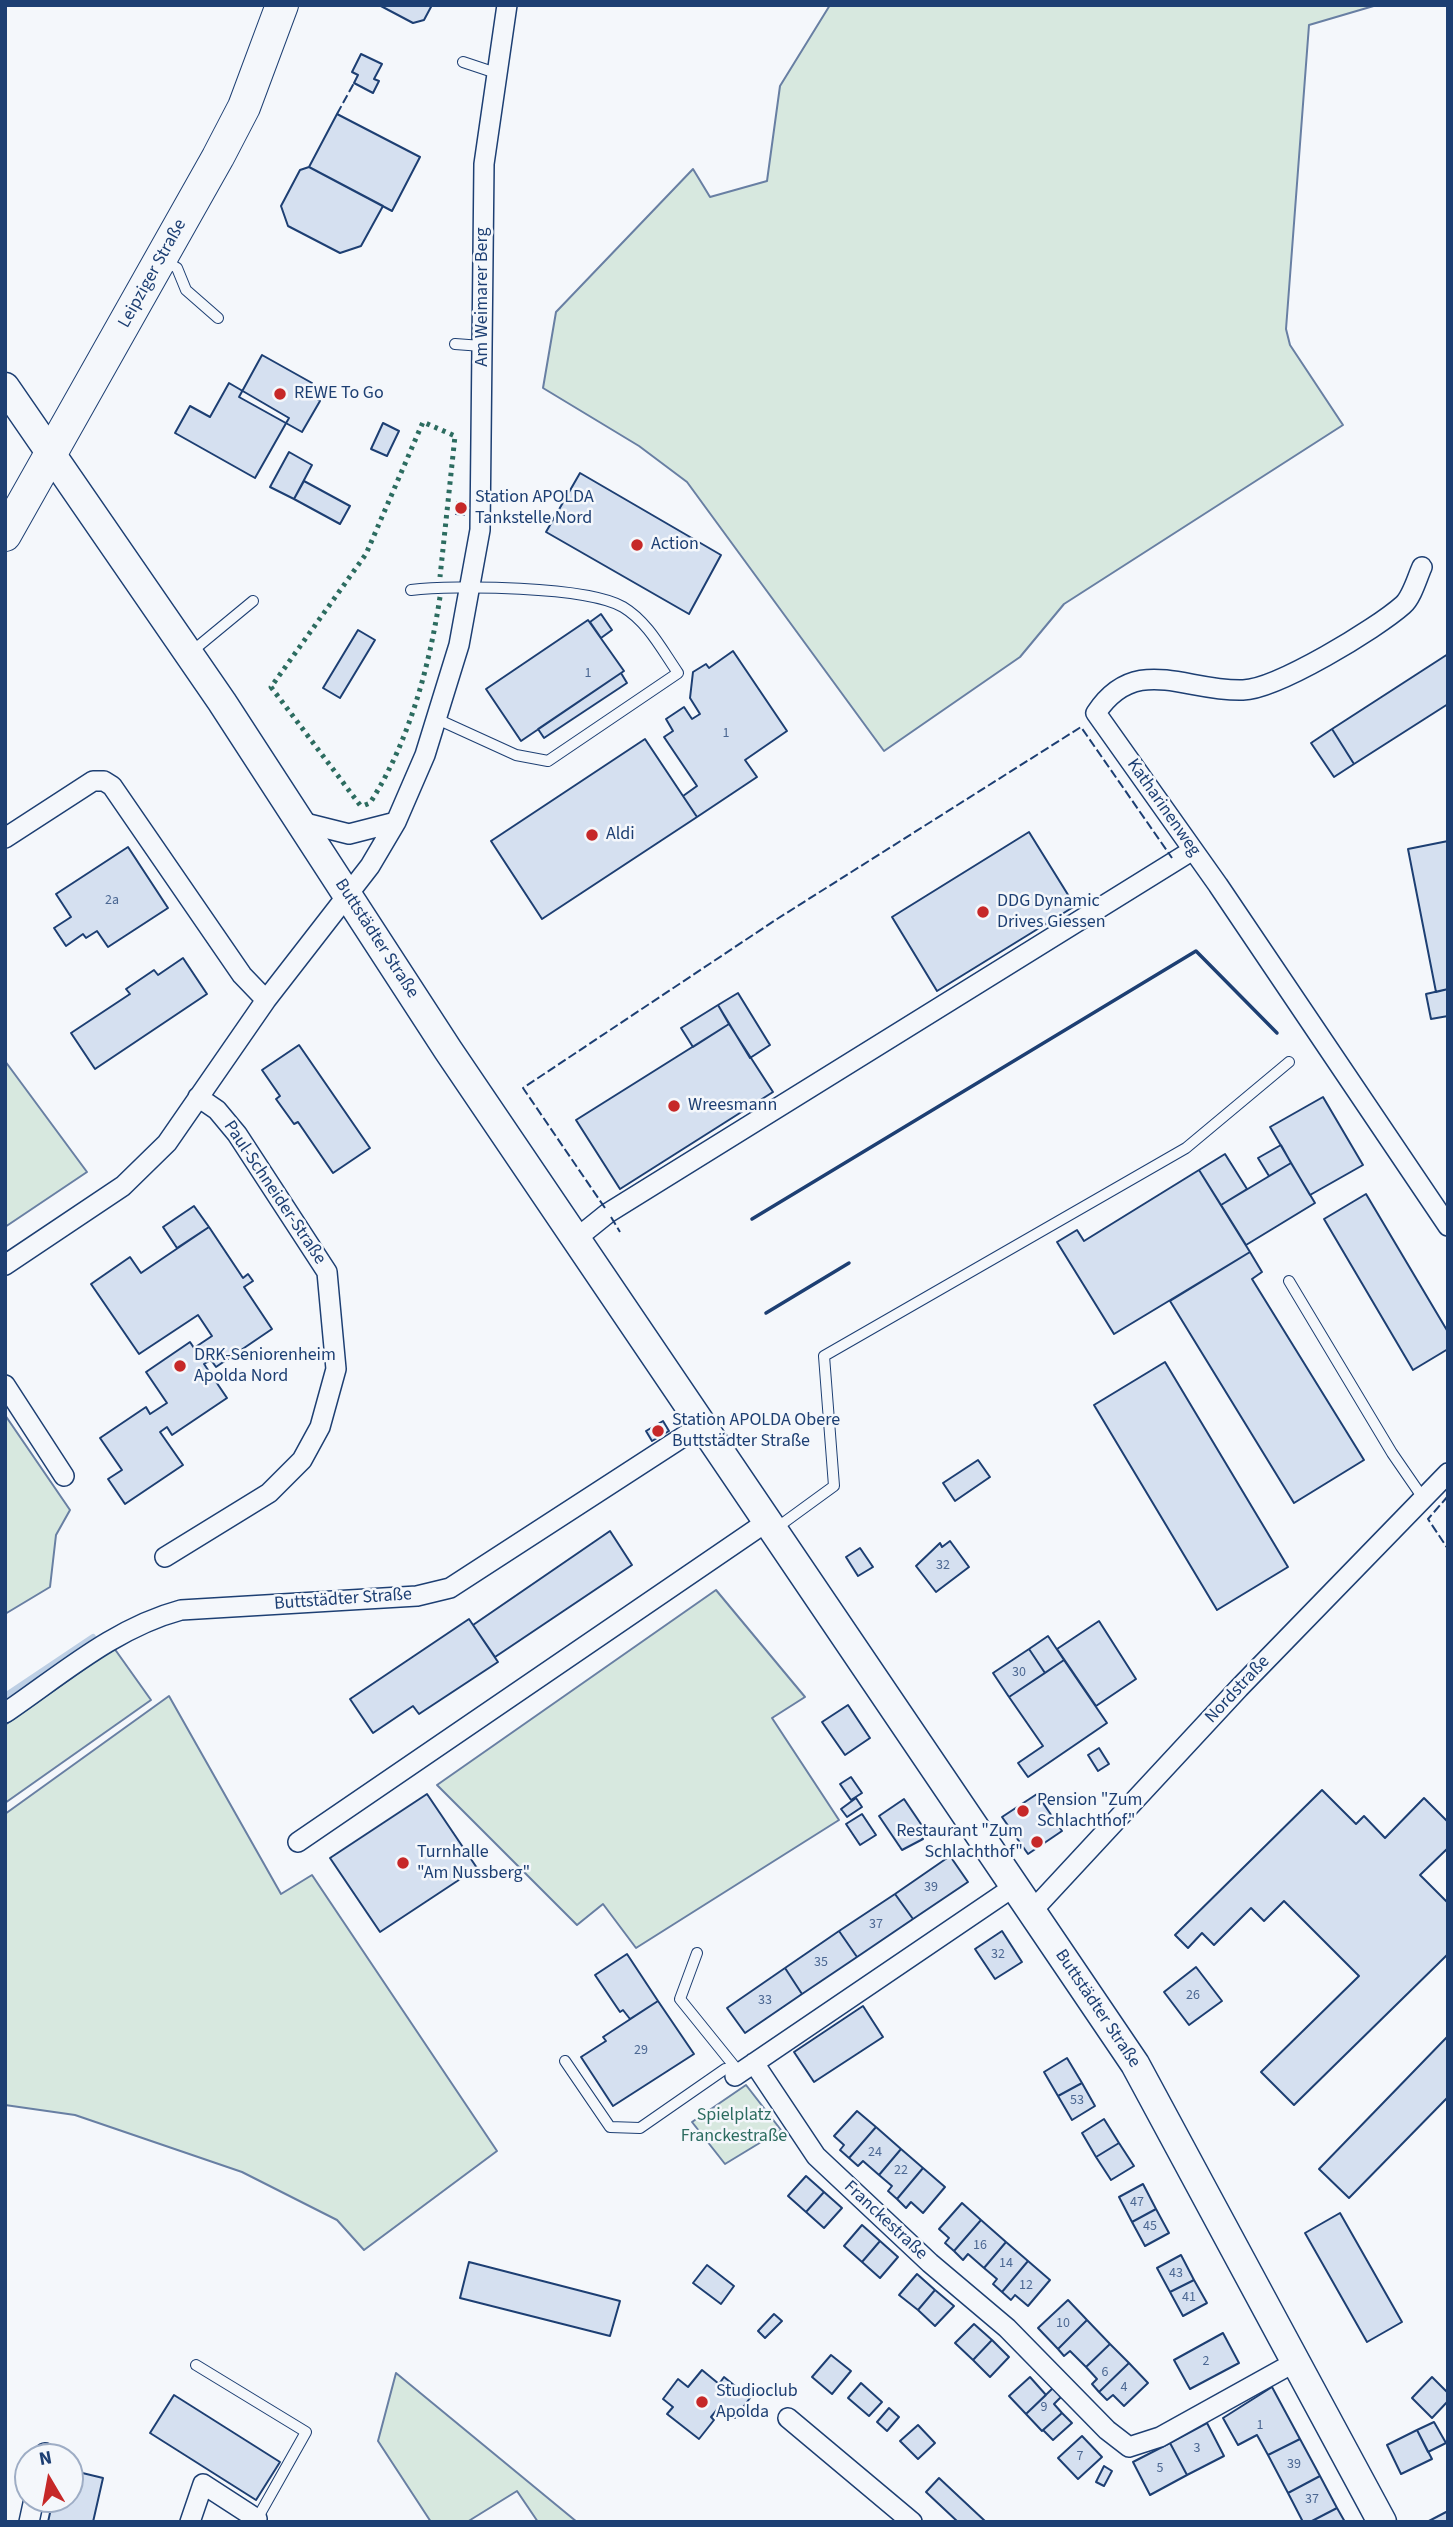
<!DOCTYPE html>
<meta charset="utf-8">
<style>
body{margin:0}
#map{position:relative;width:1453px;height:2527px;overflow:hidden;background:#f4f7fb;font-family:"Source Sans 3",sans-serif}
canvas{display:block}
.frame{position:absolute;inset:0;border:7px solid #1d3f73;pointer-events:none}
.north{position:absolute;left:14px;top:2443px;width:70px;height:70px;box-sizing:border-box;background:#f4f7fb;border:2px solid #9eadc5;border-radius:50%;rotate:350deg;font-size:19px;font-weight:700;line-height:28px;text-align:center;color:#1d3f73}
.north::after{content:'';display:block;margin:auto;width:24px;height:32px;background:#c62828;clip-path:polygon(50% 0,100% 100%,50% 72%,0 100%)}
</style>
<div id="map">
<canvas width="1453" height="2527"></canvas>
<div class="frame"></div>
<div class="north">N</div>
</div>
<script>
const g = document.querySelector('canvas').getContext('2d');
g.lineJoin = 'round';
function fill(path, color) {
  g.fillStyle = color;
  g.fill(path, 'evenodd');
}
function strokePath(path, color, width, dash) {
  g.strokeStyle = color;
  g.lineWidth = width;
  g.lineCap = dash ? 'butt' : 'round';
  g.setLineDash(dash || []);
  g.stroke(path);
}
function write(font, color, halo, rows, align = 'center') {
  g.font = font + ' "Source Sans 3",sans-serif';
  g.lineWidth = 5;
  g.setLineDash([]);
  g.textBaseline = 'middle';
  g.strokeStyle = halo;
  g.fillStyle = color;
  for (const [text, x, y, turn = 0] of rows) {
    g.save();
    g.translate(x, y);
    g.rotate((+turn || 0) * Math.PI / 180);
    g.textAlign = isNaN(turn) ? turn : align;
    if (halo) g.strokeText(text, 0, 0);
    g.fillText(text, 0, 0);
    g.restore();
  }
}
const green = new Path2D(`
 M830 5H1377L1309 25 1286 329 1290 345 1343 425 1064 604 1020 657 884 751 687 482 639 446 543 388 556 312 693 169 710 197 767 181 780 86Z
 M5 1061 87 1172 5 1227Z
 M5 1415 70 1510 56 1535 50 1587 5 1614Z
 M716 1590 805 1697 772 1718 839 1820 636 1948 603 1904 577 1925 437 1785Z
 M114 1648 151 1700 5 1803V1725Z
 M169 1696 281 1894 312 1875 497 2151 364 2250 337 2220 242 2172 75 2115 5 2105V1814Z
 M746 2085 781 2130 725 2164 692 2122Z
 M396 2373 577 2522H538L517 2491 467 2522H431L378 2441Z`);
fill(green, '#d7e8df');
strokePath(green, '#687fa3', 2);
strokePath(new Path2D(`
 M5 1696 93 1637`), '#bed0e5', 6);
const building = new Path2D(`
 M379 5H432L424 20 413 23Z
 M361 54 382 64 374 79 379 81 373 93 354 83 358 75 352 72Z
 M337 114 420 157 392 211 309 167Z
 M309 167 383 206 361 246 340 253 288 226 281 206 300 170Z
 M262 355 312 383 307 393 320 401 302 432 239 397Z
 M229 383 289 418 255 478 175 433 190 406 210 417Z
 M383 423 399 431 387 456 371 449Z
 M289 452 312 465 294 499 270 487Z
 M580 473 721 555 689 614 546 532Z
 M304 481 350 506 340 524 294 499Z
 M457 502H465L464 515 456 514Z
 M601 614 612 630 601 638 590 622Z
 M588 620 624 671 521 741 486 689Z
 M358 630 375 640 340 698 323 688Z
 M733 651 787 731 745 760 757 777 697 817 683 796 697 786 664 737 673 731 666 719 684 707 692 719 700 714 690 698 693 672 706 664 709 668Z
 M1448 654V704L1354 764 1332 729Z
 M621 673 627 683 544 738 538 729Z
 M1332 729 1354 764 1334 777 1311 743Z
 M645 739 697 817 542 919 491 841Z
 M1029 832 1075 906 937 991 892 917Z
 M1448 841V989L1436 992 1408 849Z
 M128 847 168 908 108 947 97 931 86 938 83 934 66 946 54 928 71 917 56 894Z
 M183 958 207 994 95 1069 71 1033 130 994 126 989 154 970 158 975Z
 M1448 989V1016L1431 1019 1426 994Z
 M738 993 770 1045 750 1058 718 1005Z
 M718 1005 729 1024 693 1047 681 1028Z
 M729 1024 773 1092 620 1189 576 1120Z
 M299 1045 370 1148 333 1173 298 1122 294 1124 276 1099 280 1096 262 1070Z
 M1323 1097 1363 1165 1310 1195 1270 1127Z
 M1281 1145 1291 1163 1269 1176 1258 1158Z
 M1225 1154 1247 1189 1221 1205 1199 1170Z
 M1291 1163 1315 1203 1246 1245 1221 1205Z
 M1199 1170 1250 1252 1114 1334 1057 1242 1077 1230 1084 1241Z
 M1366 1194 1448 1332V1349L1413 1370 1324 1219Z
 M194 1206 209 1227 177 1248 163 1227Z
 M209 1227 243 1278 248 1274 253 1281 244 1287 272 1329 216 1367 211 1360 204 1364 227 1398 172 1435 167 1427 160 1432 183 1465 125 1504 108 1479 122 1470 100 1438 146 1407 150 1414 167 1403 146 1372 190 1342 194 1348 212 1336 198 1315 139 1354 91 1284 130 1257 141 1273Z
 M1250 1252 1262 1272 1252 1279 1364 1460 1294 1503 1170 1301Z
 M1165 1362 1288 1567 1217 1610 1094 1405Z
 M663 1421 669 1431 652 1441 646 1431Z
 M978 1460 990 1477 955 1501 943 1483Z
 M610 1531 632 1565 495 1657 473 1625Z
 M950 1541 969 1567 936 1592 916 1566 940 1543 942 1547Z
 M860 1548 873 1567 858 1576 846 1557Z
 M469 1619 498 1662 419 1714 413 1706 373 1733 350 1699Z
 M1099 1621 1136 1679 1096 1706 1057 1649Z
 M1048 1636 1064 1660 1045 1673 1029 1649Z
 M1029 1649 1045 1673 1009 1697 993 1673Z
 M1064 1660 1107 1723 1028 1777 1018 1763 1043 1746 1009 1697Z
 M848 1705 870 1738 845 1755 822 1722Z
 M1099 1748 1109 1764 1098 1771 1088 1755Z
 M851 1777 862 1793 851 1800 840 1784Z
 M1322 1790 1356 1824 1364 1816 1385 1838 1424 1798 1448 1822V1848L1420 1875 1448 1903V1954L1294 2105 1261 2072 1359 1976 1284 1901 1264 1921 1251 1908 1214 1945 1202 1933 1188 1948 1175 1935Z
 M427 1794 477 1868 380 1932 330 1858Z
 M1037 1794 1062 1831 1028 1854 1002 1817Z
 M856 1798 862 1807 847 1817 841 1809Z
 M904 1799 927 1833 921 1837 923 1839 902 1850 879 1816Z
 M862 1814 876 1835 860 1845 846 1824Z
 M950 1856 968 1882 913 1919 895 1894Z
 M895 1894 913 1919 857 1957 839 1931Z
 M839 1931 857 1957 802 1994 785 1968Z
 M1002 1931 1022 1962 995 1979 975 1949Z
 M627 1954 658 2001 630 2019 623 2010 620 2012 595 1975Z
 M1196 1967 1222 2001 1189 2025 1164 1992Z
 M785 1968 802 1994 745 2033 727 2008Z
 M658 2001 694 2054 613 2106 581 2057 606 2041 603 2037Z
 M863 2006 883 2037 814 2082 794 2052Z
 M1448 2036V2097L1349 2198 1319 2169Z
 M1067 2058 1082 2083 1058 2096 1044 2072Z
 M1082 2083 1095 2106 1072 2120 1058 2096Z
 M857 2111 876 2127 849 2158 840 2150 844 2145 834 2136Z
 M1104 2119 1119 2143 1096 2157 1082 2133Z
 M876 2127 901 2149 879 2175 863 2161 858 2166 849 2158Z
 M1119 2143 1134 2166 1111 2180 1096 2157Z
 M901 2149 923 2168 897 2199 888 2191 892 2186 879 2175Z
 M923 2168 945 2187 923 2213 911 2202 906 2208 897 2199Z
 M806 2176 824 2192 806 2212 788 2196Z
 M1143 2184 1156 2209 1132 2222 1119 2197Z
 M824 2192 842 2208 824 2228 806 2212Z
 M962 2203 981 2220 954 2251 945 2243 949 2238 939 2229Z
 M1156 2209 1169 2233 1145 2246 1132 2222Z
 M1340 2213 1402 2322 1367 2342 1305 2233Z
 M981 2220 1006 2242 984 2268 968 2254 963 2260 954 2251Z
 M862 2225 880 2241 862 2262 844 2246Z
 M880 2241 898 2257 880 2278 862 2262Z
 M1006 2242 1028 2261 1002 2292 993 2284 997 2279 984 2268Z
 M1181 2255 1194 2280 1170 2292 1157 2268Z
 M1028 2261 1050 2280 1028 2306 1015 2295 1011 2300 1002 2292Z
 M469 2262 620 2301 610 2336 460 2298Z
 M707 2265 734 2286 721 2304 693 2283Z
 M917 2274 935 2290 918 2310 899 2295Z
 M1194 2280 1207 2303 1183 2316 1170 2292Z
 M935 2290 954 2306 935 2326 918 2310Z
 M1068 2300 1087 2320 1058 2349 1038 2328Z
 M774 2314 782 2321 765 2338 758 2331Z
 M1087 2320 1110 2344 1086 2367 1070 2351 1064 2356 1058 2349Z
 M974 2324 992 2340 973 2360 955 2343Z
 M1223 2333 1239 2363 1190 2389 1174 2360Z
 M992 2340 1009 2357 990 2377 973 2360Z
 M1110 2344 1129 2363 1099 2392 1092 2384 1097 2379 1086 2367Z
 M831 2355 851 2371 832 2394 812 2377Z
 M1129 2363 1148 2383 1124 2406 1113 2395 1107 2400 1099 2392Z
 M702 2370 719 2384 724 2377 750 2398 735 2418 720 2406 711 2417 714 2420 699 2439 667 2414 673 2407 663 2399 678 2379 688 2387Z
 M1030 2377 1046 2395 1026 2414 1009 2396Z
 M1432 2377 1448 2393V2401L1432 2418 1412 2398Z
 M861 2383 882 2402 869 2416 848 2398Z
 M1272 2387 1300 2439 1268 2455 1257 2435 1238 2445 1223 2418Z
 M1053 2388 1061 2397 1054 2404 1062 2413 1042 2431 1026 2414Z
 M174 2395 280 2462 256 2500 150 2433Z
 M889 2408 899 2417 887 2431 877 2422Z
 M1062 2413 1072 2423 1053 2440 1043 2430Z
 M1434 2422 1446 2443 1428 2452 1417 2430Z
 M1207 2423 1224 2456 1187 2475 1170 2443Z
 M918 2425 935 2443 918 2459 900 2441Z
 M1417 2430 1432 2459 1401 2474 1387 2445Z
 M1082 2436 1102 2457 1078 2479 1058 2458Z
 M1300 2439 1320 2476 1288 2493 1268 2455Z
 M1170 2443 1187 2475 1150 2495 1133 2462Z
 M1104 2466 1112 2471 1104 2486 1096 2482Z
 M70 2470 103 2478 93 2522H48L53 2499H70Z
 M1320 2476 1337 2508 1310 2522H1303L1288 2493Z
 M939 2478 986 2522H958L926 2492Z
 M1337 2508 1345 2522H1310Z
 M1448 2511V2522H1427Z`);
fill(building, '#d5e0f0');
strokePath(building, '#1d3f73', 2);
const lane = new Path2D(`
 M463 62 496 73
 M165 261 177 268 186 290 218 318
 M455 344 482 346
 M411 590C455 585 587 586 623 607 648 622 662 650 678 673L548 761 516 755 437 719
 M190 653 253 601
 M1289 1281 1392 1453 1423 1498
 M775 1529 834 1486 824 1356 1186 1148 1289 1062
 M697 1953 680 1999 739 2072
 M565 2061 610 2127 640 2128 725 2069 739 2072
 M196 2365 306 2432 257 2519`);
const street = new Path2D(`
 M1422 567C1417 578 1412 597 1403 605 1376 629 1277 689 1243 690 1185 692 1136 653 1096 713L1218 885 1448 1226
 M301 822 349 834 396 822
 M5 838 93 781H104L112 786 242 975 266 1000
 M577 1238 608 1213 1193 850
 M5 1265 123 1186 167 1143 266 1000 370 866 396 822 425 755 459 645 480 530 484 164 507 5
 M5 1385 64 1476
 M165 1557 269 1493 302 1460 320 1427 336 1369 327 1272 237 1134 217 1110 198 1097
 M5 1713C61 1675 114 1628 181 1610L417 1596 450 1588 703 1424
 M298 1842 768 1521
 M1032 1911 1239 1688 1448 1473
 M754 2063 816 2156 930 2263 1007 2328 1107 2430 1129 2447 1160 2437 1297 2361
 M735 2076 1015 1886
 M788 2418 912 2522
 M44 2457 45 2453
 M29 2522 34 2499
 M190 2522 203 2484 257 2519`);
const secondary = new Path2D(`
 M5 387 222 702 448 1050 1135 2064 1382 2522`);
const primary = new Path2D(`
 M5 535 218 157 244 107 282 5`);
strokePath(lane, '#1d3f73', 12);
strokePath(street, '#1d3f73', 22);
strokePath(secondary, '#1d3f73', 31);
strokePath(primary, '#1d3f73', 34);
strokePath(lane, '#f4f7fb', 10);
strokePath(street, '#f4f7fb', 19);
strokePath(secondary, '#f4f7fb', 28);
strokePath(primary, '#f4f7fb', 32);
strokePath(new Path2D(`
 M360 805 271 687 366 554 423 422 455 436 440 577
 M365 805 370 803C409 742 429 668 440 597`), '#2c6c60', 5, [3.5, 5]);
strokePath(new Path2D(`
 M337 114 354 83
 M605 1208 523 1088 777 919 1081 727 1172 858
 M611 1217 620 1232
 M1448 1496 1428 1519 1448 1549`), '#1d3f73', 2, [9, 3.5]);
strokePath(new Path2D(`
 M752 1219 1196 951 1277 1033
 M766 1313 849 1263`), '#1d3f73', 3.5);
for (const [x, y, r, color] of [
 [280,394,7,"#c62828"],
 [461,508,7,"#c62828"],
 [637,545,7,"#c62828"],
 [592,835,7,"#c62828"],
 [983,912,7,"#c62828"],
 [674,1106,7,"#c62828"],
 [180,1366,7,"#c62828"],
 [658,1431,7,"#c62828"],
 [1023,1811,7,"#c62828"],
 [1037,1842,7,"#c62828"],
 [403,1863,7,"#c62828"],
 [702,2402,7,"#c62828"]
]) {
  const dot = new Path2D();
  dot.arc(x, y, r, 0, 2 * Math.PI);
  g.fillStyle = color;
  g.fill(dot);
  strokePath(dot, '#f4f7fb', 2.5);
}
write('14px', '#4b6792', null, [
 ["1",588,674],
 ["1",726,734],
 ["2a",112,901],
 ["32",943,1566],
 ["30",1019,1673],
 ["39",931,1888],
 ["37",876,1925],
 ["32",998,1955],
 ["35",821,1963],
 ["26",1193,1996],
 ["33",765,2001],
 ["29",641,2051],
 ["53",1077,2101],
 ["24",875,2153],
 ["22",901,2171],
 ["47",1137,2203],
 ["45",1150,2227],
 ["16",980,2246],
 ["14",1006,2264],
 ["43",1176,2274],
 ["12",1026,2286],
 ["41",1189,2298],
 ["10",1063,2324],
 ["2",1206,2362],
 ["6",1105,2373],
 ["4",1124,2388],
 ["9",1044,2408],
 ["1",1260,2426],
 ["3",1197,2449],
 ["7",1080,2457],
 ["39",1294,2465],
 ["5",1160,2469],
 ["37",1312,2500]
]);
write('18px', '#1d3f73', '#f4f7fb', [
 ["Leipziger Straße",153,274,-61],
 ["Am Weimarer Berg",483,297,-90],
 ["Katharinenweg",1163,808,55],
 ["Buttstädter Straße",376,939,57],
 ["Paul-Schneider-Straße",274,1193,56],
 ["Buttstädter Straße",343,1600,-4],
 ["Nordstraße",1238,1690,-47],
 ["Buttstädter Straße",1097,2009,56],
 ["Franckestraße",885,2221,43]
]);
write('18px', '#1d3f73', '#f4f7fb', [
 ["REWE To Go",294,394],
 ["Station APOLDA",475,498],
 ["Tankstelle Nord",475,519],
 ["Action",651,545],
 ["Aldi",606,835],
 ["DDG Dynamic",997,902],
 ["Drives Giessen",997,923],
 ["Wreesmann",688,1106],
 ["DRK-Seniorenheim",194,1356],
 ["Apolda Nord",194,1377],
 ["Station APOLDA Obere",672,1421],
 ["Buttstädter Straße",672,1442],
 ["Pension \"Zum",1037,1801],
 ["Schlachthof\"",1037,1822],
 ["Restaurant \"Zum",1023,1832,"right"],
 ["Schlachthof\"",1023,1853,"right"],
 ["Turnhalle",417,1853],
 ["\"Am Nussberg\"",417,1874],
 ["Studioclub",716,2392],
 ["Apolda",716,2413]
], 'left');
write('18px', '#2c6c60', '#f4f7fb', [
 ["Spielplatz",734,2116],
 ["Franckestraße",734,2137]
]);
</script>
